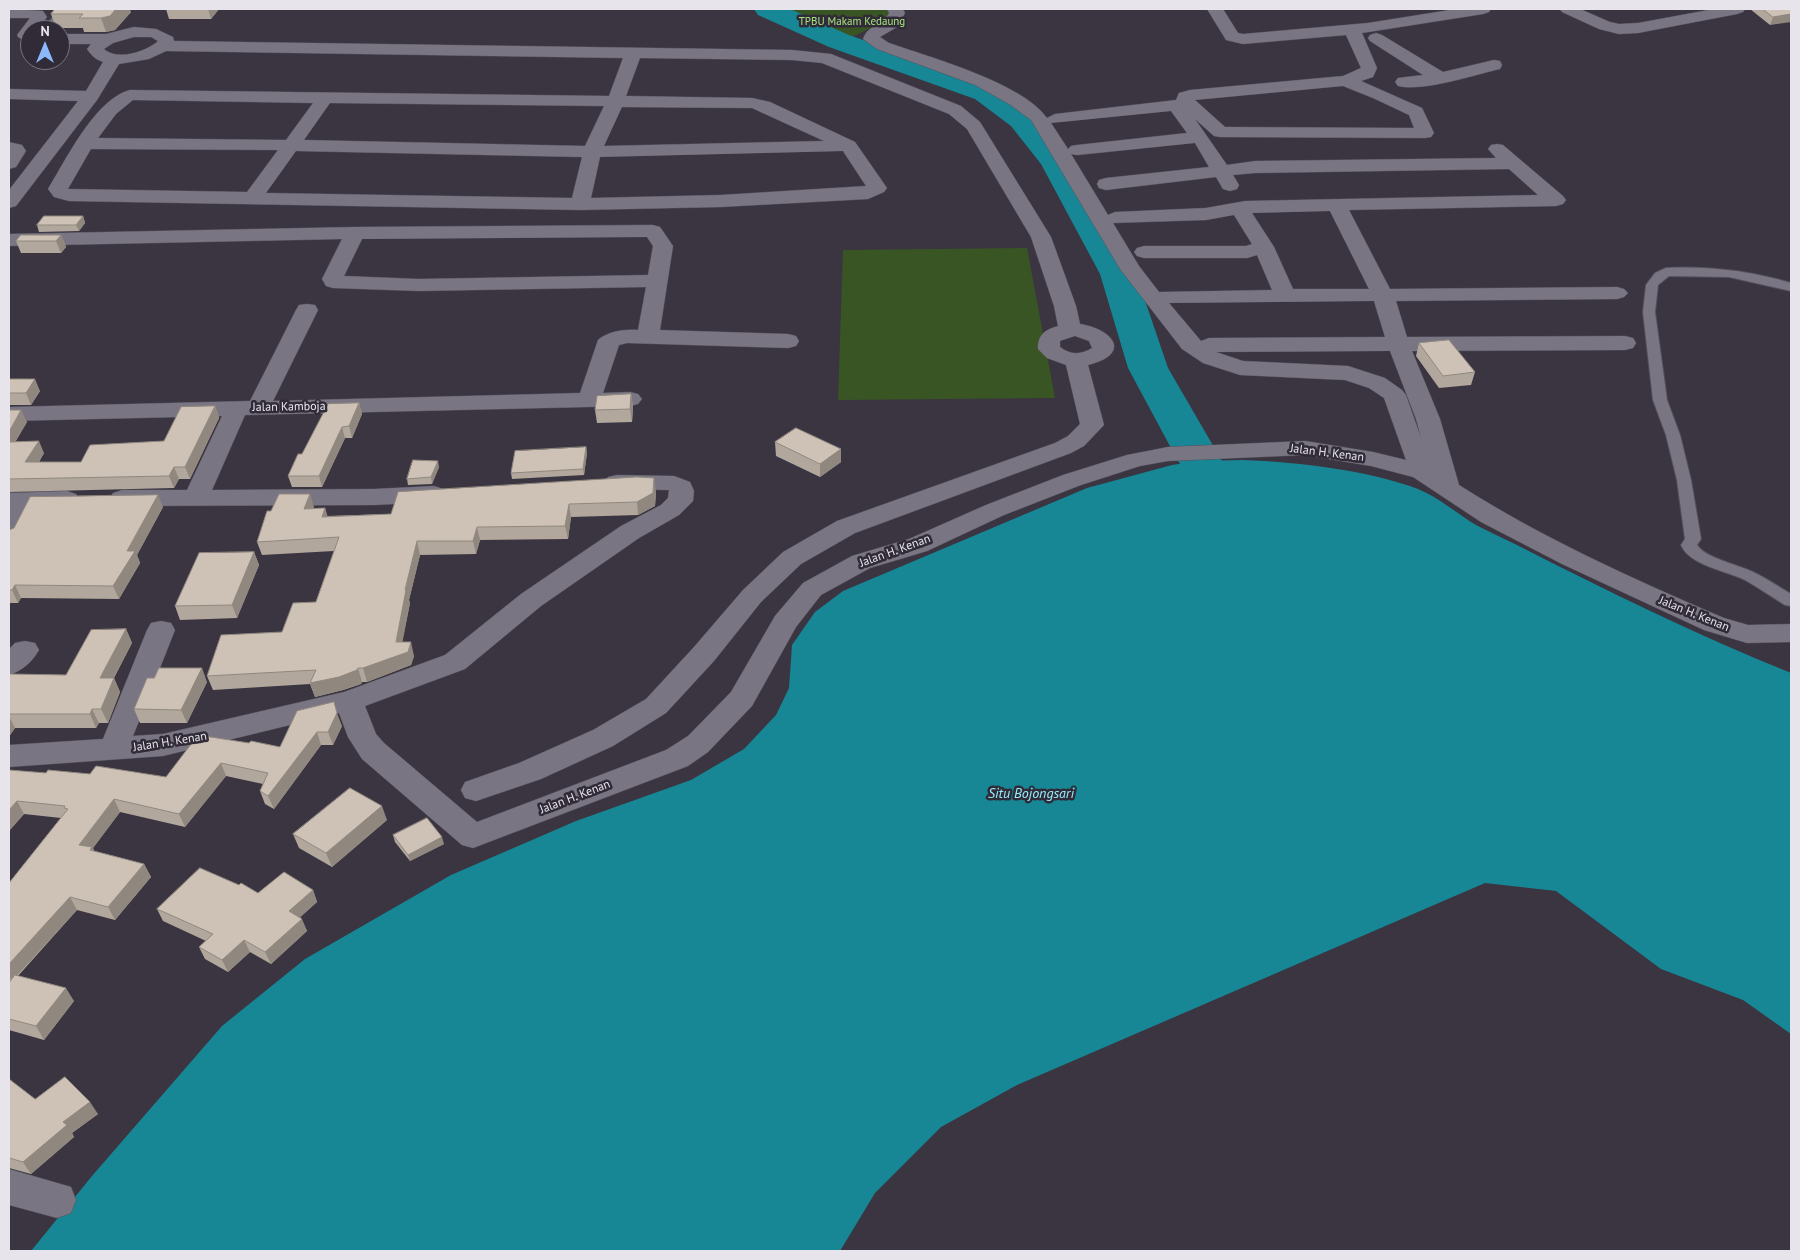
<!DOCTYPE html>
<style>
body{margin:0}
#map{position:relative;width:1800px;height:1260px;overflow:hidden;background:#3a3541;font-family:"PT Sans",sans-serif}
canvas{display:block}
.frame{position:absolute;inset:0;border:10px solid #e7e4ec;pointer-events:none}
.north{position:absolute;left:20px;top:20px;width:50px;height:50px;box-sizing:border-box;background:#302b37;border:1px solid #79757f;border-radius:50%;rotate:0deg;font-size:14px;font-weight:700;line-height:20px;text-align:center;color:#e7e4ec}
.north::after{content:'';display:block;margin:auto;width:18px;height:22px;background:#8cb9fc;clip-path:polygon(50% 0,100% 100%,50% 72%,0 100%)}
</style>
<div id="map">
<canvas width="1800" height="1260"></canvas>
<div class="frame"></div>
<div class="north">N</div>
</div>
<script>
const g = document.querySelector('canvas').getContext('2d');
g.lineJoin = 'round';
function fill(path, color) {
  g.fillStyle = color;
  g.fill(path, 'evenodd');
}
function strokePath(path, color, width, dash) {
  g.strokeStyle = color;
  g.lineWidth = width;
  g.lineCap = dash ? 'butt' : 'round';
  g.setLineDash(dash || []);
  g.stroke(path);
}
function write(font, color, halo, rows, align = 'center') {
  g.font = font + ' "PT Sans",sans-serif';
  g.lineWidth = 5;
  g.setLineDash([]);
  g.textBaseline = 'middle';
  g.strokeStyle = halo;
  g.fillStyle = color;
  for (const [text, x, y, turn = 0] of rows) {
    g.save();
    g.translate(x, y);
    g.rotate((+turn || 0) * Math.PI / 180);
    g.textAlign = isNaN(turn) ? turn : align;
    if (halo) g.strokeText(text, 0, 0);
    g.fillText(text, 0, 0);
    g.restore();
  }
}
fill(new Path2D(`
 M788 9H888L889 14 883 22 852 37Z
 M1027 248 1055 398 838 400 843 250Z`), '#395524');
fill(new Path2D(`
 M1243 460C1297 462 1368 470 1418 489 1440 498 1456 513 1476 525 1489 532 1503 538 1517 545 1607 591 1697 635 1791 673V1034L1743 1000 1661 969 1556 891 1485 883 1017 1085 941 1127 875 1193 840 1251H31L92 1176 222 1026 305 959 451 875 576 821 691 780 744 749 776 715 789 688 792 645 815 612 843 591 1087 488 1172 465 1200 461Z`), '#178796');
fill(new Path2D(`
 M754 9H790L849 35 997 87 1033 112 1072 161 1136 274 1168 368 1222 461 1215 470 1200 474 1185 470 1178 461 1128 368 1100 274 1041 164 1011 126 975 99 829 47 758 15Z`), '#178796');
const lane = new Path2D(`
 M60 9H70L52 30H42Z
 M1666 268C1709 266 1750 271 1791 283V291L1729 277 1669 276 1658 285 1655 312 1667 400 1680 435 1691 480 1701 539 1697 545C1705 558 1739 565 1753 572 1766 578 1779 587 1791 594V606L1785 605C1772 597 1759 588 1745 580 1727 571 1689 565 1681 545L1685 539 1677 480 1666 435 1653 400 1643 312 1646 285 1655 273Z`);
const street = new Path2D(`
 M9 9 43 11 47 17 37 30H30V39L19 38 17 35 30 18H9Z
 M887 9H903L905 13 897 27 880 37 889 43C929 57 1023 83 1047 118L1055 114 1176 100 1179 93 1190 90 1343 76 1361 68 1346 35 1243 44 1226 40 1207 9H1223L1238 33 1243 34 1368 23 1456 9H1491L1489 12 1483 14 1362 33 1377 68 1373 77 1361 81 1422 108 1434 133 1431 137 1425 138 1220 137 1214 136 1195 119 1227 165 1255 161 1496 158 1488 149 1491 145 1497 144 1503 145 1563 196 1566 200 1563 204 1556 206 1349 210 1390 289 1617 287 1624 289 1628 293 1624 297 1617 299 1396 301 1407 337 1625 336 1633 338 1636 343 1633 348 1625 350 1412 351 1440 419 1459 485C1542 538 1633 579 1724 618L1748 625 1791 624V642L1747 643 1704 630 1562 564 1481 522 1413 477 1371 466 1305 455 1168 461 1140 466 1081 485 1004 515 927 551 870 568 821 595 796 627 752 706 708 752 688 766 473 848 462 845 362 759 348 737 339 713 163 756 9 767V745L103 739 147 630 151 623 161 621 171 623 175 630 133 736 163 734 344 692 445 655 521 594 621 526 661 505 668 498 669 490 617 489 608 487 605 482 608 477 617 475 674 476 690 482 694 491 693 501 679 515 639 538 541 606 465 669 365 706 376 734 384 743 477 822 666 750 688 736 731 692 775 616 803 583 852 556 909 539 986 505 1063 475 1127 455 1168 447 1305 441 1373 452 1406 460 1384 398 1369 388 1345 380 1240 375 1203 363 1182 349 1120 269 1031 120 1009 104 975 85 877 49 863 39C868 24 882 27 889 13ZM1343 86 1373 98 1409 115 1414 128 1225 127 1195 100ZM1171 111 1187 133 1077 145 1071 146 1068 149 1051 123ZM1195 143 1209 167 1106 178 1099 180 1097 184 1099 188 1106 190 1216 177 1223 189 1230 191 1237 189 1239 185 1233 175 1255 173 1509 169 1538 195 1245 201 1206 208 1115 212 1108 215 1071 154 1077 155ZM1330 211 1369 289H1293L1274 247 1252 213ZM1234 215 1252 244 1246 246H1144L1137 248 1134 252 1137 256 1144 258H1247L1257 255 1272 290 1159 292 1139 266 1113 223 1206 220ZM1374 301 1385 337 1209 338 1201 341 1169 303ZM1390 351 1416 419 1421 438 1406 395 1402 390 1385 378 1348 366 1243 361 1216 352Z
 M1560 9H1580L1610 22 1619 24 1638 23 1714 9H1745L1743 12 1737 14 1638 33 1619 34 1599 29 1562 12Z
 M134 27 156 29 173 37 174 41 792 50 831 54 961 106 980 122 1051 237 1076 306 1080 324C1113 329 1133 354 1088 365L1104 425 1084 446 1071 453 855 533 801 564 761 602 714 661 666 713 613 746 541 779 476 801 465 798 461 790 465 782 519 763 593 730 646 699 694 647 743 590 783 552 837 521 1055 443 1068 436 1080 424 1066 365 1047 358 1038 349C1038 334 1045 330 1058 326L1054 306 1031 237 967 129 949 114 822 63 792 60 640 58 626 96 752 98 770 102 855 142 887 188 884 192 868 199 721 207 580 210 69 201 54 197 48 189C66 160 95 99 130 90L609 96 623 58 166 51 149 59 119 64 97 100 16 206 9 208V190L78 101 9 99V89L86 91 103 62C95 59 92 56 87 49L91 44H60V34H106ZM134 37H151L158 41C146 52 117 61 104 49L113 43ZM133 100 313 103 286 140 98 138 116 114ZM330 103 604 106 585 146 304 140ZM622 107 752 108 824 141 604 146ZM91 149 278 150 247 192 68 189ZM296 151 582 157 572 198 266 193ZM843 151 866 186 721 195 591 198 600 157ZM1075 336 1089 341 1092 348C1081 355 1070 355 1060 347V341Z
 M1376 33 1382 35 1443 72 1494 60 1500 61 1502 65 1500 69C1474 75 1423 92 1398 86L1395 82 1398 78 1423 75 1370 41 1368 38 1370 35Z
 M9 142 22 145 26 151 16 167 9 169Z
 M653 225 660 227 673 246 660 330 788 334 796 336 799 341 796 346 788 348 627 343 619 345 603 393 630 392 638 394 642 399 638 404 630 406 245 415 212 490 374 489 434 486 443 489 446 494 443 499 434 502 374 505 122 506 113 503 110 498 113 493 122 490H187L222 416 9 421V407L250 401 296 310 299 305 307 304 315 305 318 310 273 401 580 393 598 340C608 331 625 329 638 330L646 287 419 291 333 288 326 286 322 279 342 239 9 246V234L355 227ZM647 237 653 246 648 275 419 279 344 276 362 239Z
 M67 491 76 494 79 499 76 504 36 508 18 540 9 542V493Z
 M25 641 35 643 39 650C32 662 22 671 9 675V649L15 643Z
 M9 1169 71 1187 76 1200 71 1213 57 1218 9 1205Z`);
strokePath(lane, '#54515b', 2);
strokePath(street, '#54515b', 1);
fill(lane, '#7a7583');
fill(street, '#7a7583');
fill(new Path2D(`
 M166 9H219L211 19H169Z
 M1750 9H1791L1770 25Z
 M131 12 115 30 106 32H84L83 28H56L51 14Z
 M83 216 85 223 79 231 39 232 37 225Z
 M61 235 66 247 61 253H21L16 241Z
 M1419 343 1475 372 1471 385 1439 388 1416 356Z
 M9 379 40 391 31 405H9Z
 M631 394 633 407 632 422 597 423 595 410Z
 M359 403 362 414 352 438H345L322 487H292L288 476 302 454Z
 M215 406 219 418 190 479H179L174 488 9 492V410L27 422 15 442 44 453 39 462H81L164 441Z
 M775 442 841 462 820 477 776 456Z
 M586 447 587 453 584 475 512 479 511 473Z
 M439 467 432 484 408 485 407 479Z
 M656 492 655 506 638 515 571 517 568 539 480 540 476 554 420 555 409 600 410 603 402 642 414 656 411 665 367 682H362L361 684 343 690 315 697 310 684 213 690 207 676 282 632 316 602 334 551 262 555 257 542 314 507V508H325L327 516 391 514Z
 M163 507 137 555 140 563 119 599 21 598 18 603H9V530Z
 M254 552 259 565 237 618 180 620 175 606Z
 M126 629 132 643 114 678 120 692 108 723H99L96 728H15L10 735H9V674L66 675Z
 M207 682 187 723H140L134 709Z
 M297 711 342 726 333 745H321L274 809 265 804 260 791 263 784 226 776 185 827 120 812 93 848 94 851 144 864 151 877 115 920 77 910 18 976 74 1001 44 1040 9 1030V983L10 981 9 980V883L61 818 24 814 9 831V770L46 773 166 777 249 743 280 747Z
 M387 820 332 867 299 848 293 834Z
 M393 835 444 844 410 861 395 842Z
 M313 890 317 902 300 917 307 931 271 964 250 952 228 972 205 959 199 947 206 941 163 921 157 909 258 893Z
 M9 1079 35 1099 98 1114 72 1133 74 1137 31 1174 9 1168Z`), '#b1a79d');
fill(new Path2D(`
 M116 9H130L131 12 115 30 106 32 101 18Z
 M208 9H219L211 19Z
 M1791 14V22L1770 25 1773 17Z
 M83 216 85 223 79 231 76 225Z
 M61 235 66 247 61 253 56 241Z
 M35 379 40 391 31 405 26 393Z
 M631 394 633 407 632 422 630 409Z
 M359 403 362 414 352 438 349 426Z
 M215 406 219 418 190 479 185 467Z
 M21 410 27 422 9 453V432Z
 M342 427 345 438 322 487 319 476Z
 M39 441 44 453 31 474 25 462Z
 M586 447 587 453 584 475 583 469Z
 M841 449V462L820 477V464Z
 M438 461 439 467 432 484 431 477Z
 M174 467 179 479 174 488 169 476Z
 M654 478 656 492 655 506 638 515 637 502Z
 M310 494 314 507 308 522 304 509Z
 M158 495 163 507 137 555 140 563 119 599 113 586 127 551Z
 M569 504 571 517 568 539 565 526Z
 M325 508 329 521 322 517Z
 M477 527 480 540 476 554 473 541Z
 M417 541 420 555 409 600 410 603 400 655 411 642 414 656 411 665 367 682 363 668 396 642 405 590Z
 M254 552 259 565 237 618 232 605Z
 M15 585 21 598 18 603 12 590Z
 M126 629 132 643 106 692 100 678Z
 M202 668 207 682 187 723 181 710Z
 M358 668 362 682 361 684 343 690 315 697 310 683Z
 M114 678 120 692 108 723 101 709Z
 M92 709 99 723 96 728 90 714Z
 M337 713 342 726 333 745 328 732Z
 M9 716 15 728 10 735 9 733Z
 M317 732 321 745 274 809 268 796Z
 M221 763 226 776 185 827 179 814Z
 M114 799 120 812 93 848 99 860 79 845Z
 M17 801 24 814 9 831V810Z
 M382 806 387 820 332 867 326 853Z
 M442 837 444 844 410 861 408 855Z
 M144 864 151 877 115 920 108 907Z
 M313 890 317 902 294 923 289 911Z
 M70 897 77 910 12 981 9 976V964Z
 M302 919 307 931 271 964 265 952Z
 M244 940 250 952 228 972 222 960Z
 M66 988 74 1001 44 1040 36 1026Z
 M90 1102 98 1114 72 1133 74 1137 31 1174 23 1162 63 1122Z`), '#90887f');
const building = new Path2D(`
 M55 9H116L110 16 101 18H79L83 14H51Z
 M1763 9H1791V14L1773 17Z
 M44 216H83L76 225H37Z
 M21 235H61L56 241H16Z
 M1449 340 1475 372 1443 376 1419 343Z
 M9 379H35L26 393H9Z
 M631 394 630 409 595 410 597 396Z
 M359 403 349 426 342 427 319 476H288L298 454H302L328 404Z
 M215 406 185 467H174L169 476 9 479V442L39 441 25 462H81L90 445 164 441 181 407Z
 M9 410H21L9 432Z
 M796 428 841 449 820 464 775 442Z
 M586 447 583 469 511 473 515 451Z
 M413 460 438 461 431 477 407 479Z
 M637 477 654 478 653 493 637 502 569 504 565 526 477 527 473 541H417L405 590H406L396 642H411L408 652 363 668H358L357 670 339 677 310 683 316 670 207 676 221 635 282 632 293 603 316 602 339 537 257 542 267 511H271L279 494H310L304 509 325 508 322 517 391 514 398 492Z
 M158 495 127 551H135L113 586 15 585 12 590H9V530L14 528 30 497Z
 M254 552 232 605 175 606 199 553Z
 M126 629 100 678H114L101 709H92L90 714H9V674L66 675 91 630Z
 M159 668H202L181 710 134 709 147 678H154Z
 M334 702 337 713 328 732H317L268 796 260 791 268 773 221 763 179 814 114 799 79 845 92 847 90 850 144 864 108 907 70 897 9 964V883L68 809 64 808 65 806 17 801 9 810V770L46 773 48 770 90 774 96 766 166 777 198 735 249 743 251 741 280 747 297 711Z
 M350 788 382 806 326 853 293 834Z
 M427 818 442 837 408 855 393 835Z
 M200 868 239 885 241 883 258 893 284 872 313 890 289 911 302 919 265 952 244 940 222 960 199 947 213 934 157 909Z
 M15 975 66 988 36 1026 9 1019V983Z
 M65 1077 90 1102 63 1122 67 1125 23 1162 9 1158V1079L35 1099Z`);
fill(building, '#cec2b6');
strokePath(building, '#90887f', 1);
write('11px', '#a7e47d', '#302b37', [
 ["TPBU Makam Kedaung",852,22]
]);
write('12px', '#e7e4ec', '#302b37', [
 ["Jalan Kamboja",289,407,-1],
 ["Jalan H. Kenan",1327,453,7],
 ["Jalan H. Kenan",895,551,-20],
 ["Jalan H. Kenan",1694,614,22],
 ["Jalan H. Kenan",170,742,-9],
 ["Jalan H. Kenan",575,797,-21]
]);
write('italic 14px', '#94eefe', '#302b37', [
 ["Situ Bojongsari",1031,794]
]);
</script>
